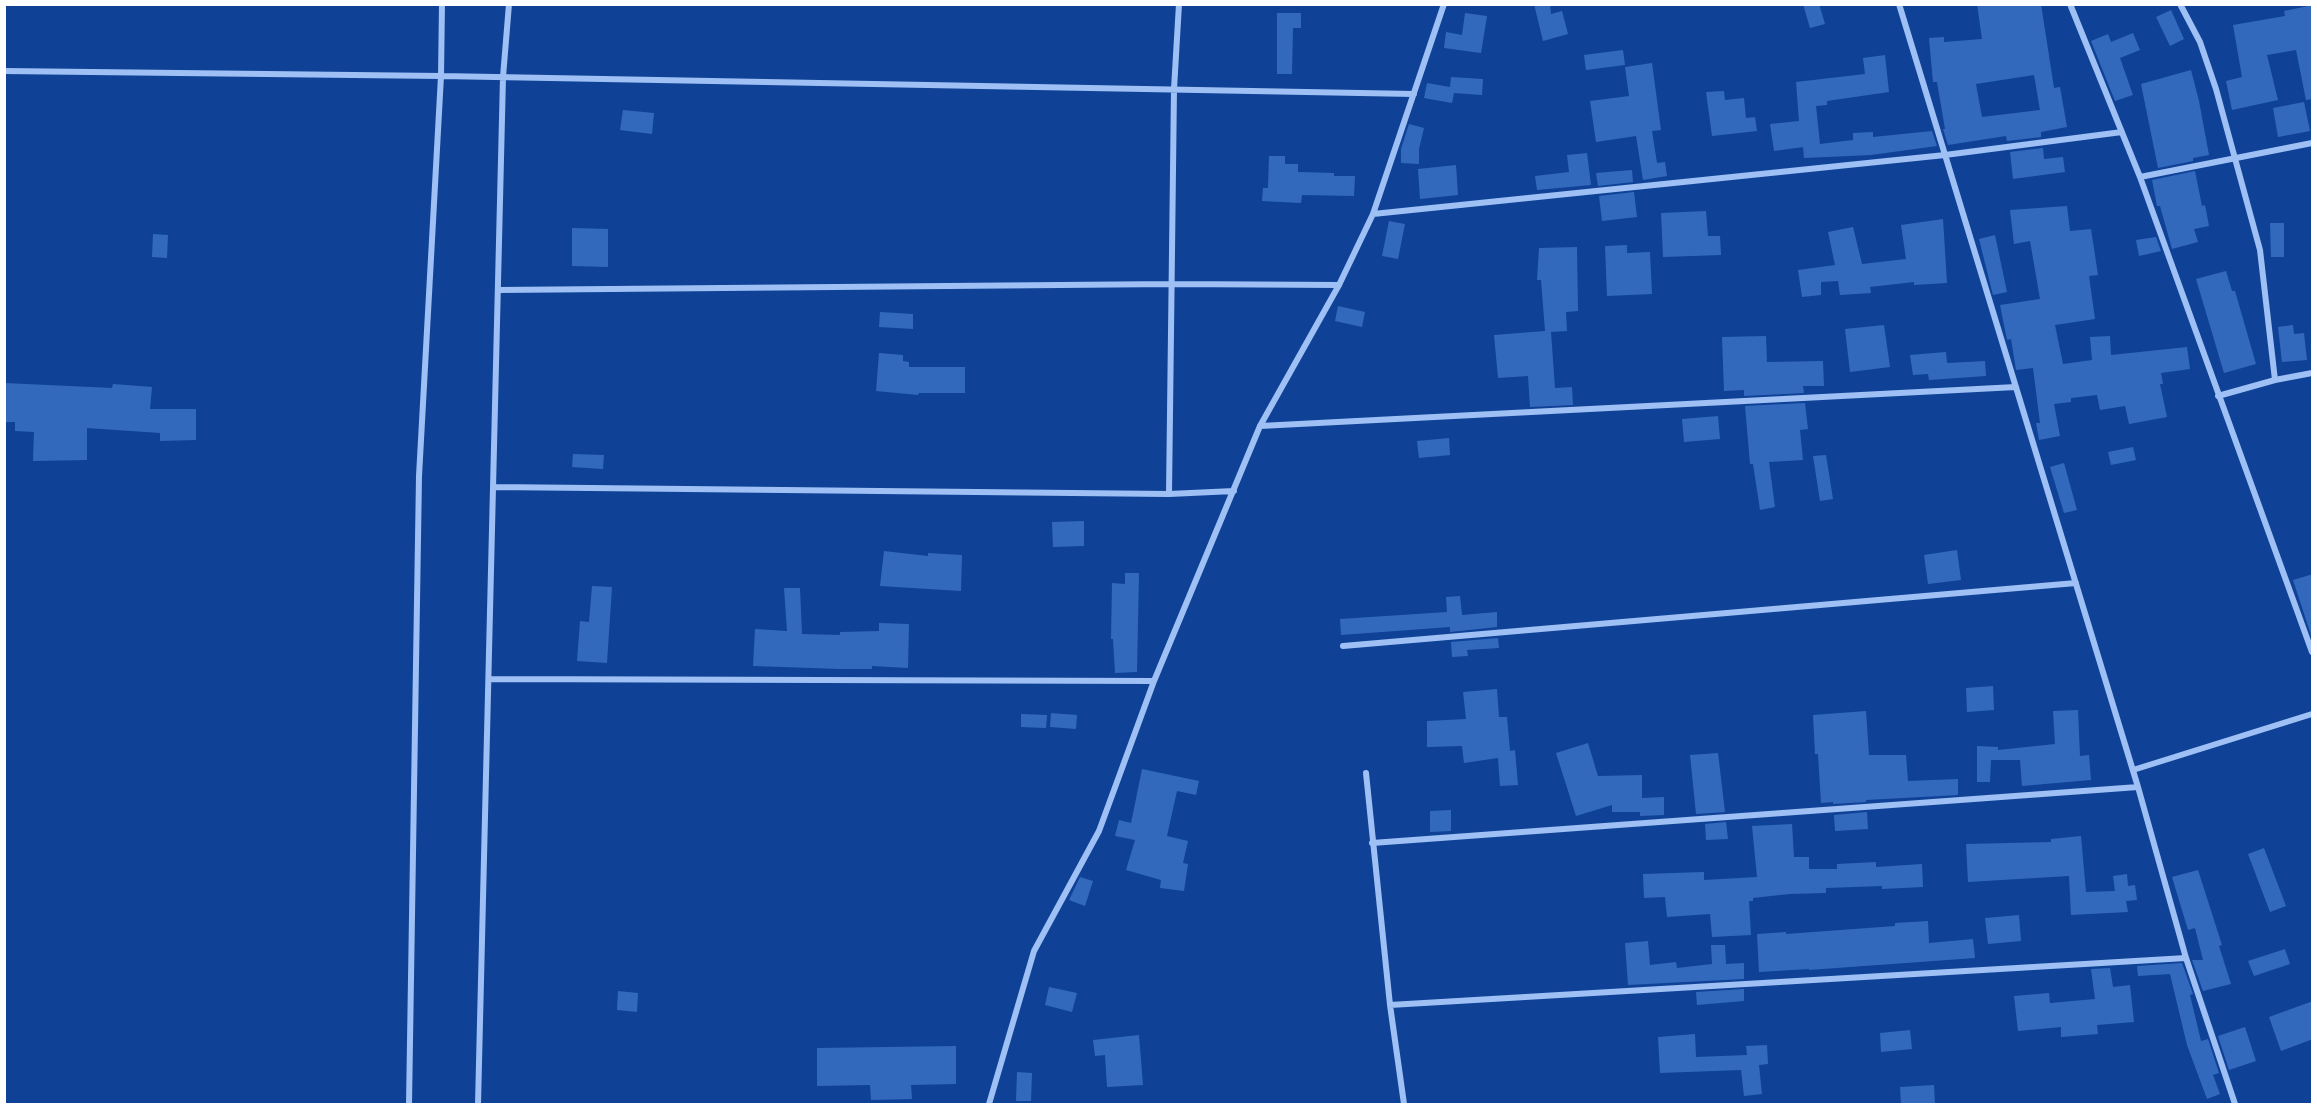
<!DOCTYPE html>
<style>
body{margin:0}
#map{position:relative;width:2317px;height:1109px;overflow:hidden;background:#0f4296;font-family:Karla,sans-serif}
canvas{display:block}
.frame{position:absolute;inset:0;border:6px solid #fff;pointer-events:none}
</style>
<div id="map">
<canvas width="2317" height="1109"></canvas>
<div class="frame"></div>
</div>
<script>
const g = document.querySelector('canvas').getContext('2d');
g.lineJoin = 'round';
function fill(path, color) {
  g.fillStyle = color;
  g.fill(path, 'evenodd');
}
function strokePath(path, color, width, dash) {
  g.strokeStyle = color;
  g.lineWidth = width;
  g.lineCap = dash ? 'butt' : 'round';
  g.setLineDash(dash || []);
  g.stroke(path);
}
fill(new Path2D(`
 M1534 4H1550L1551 14 1562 11 1568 34 1543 41Z
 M1803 4H1819L1825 24 1810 28Z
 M1977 4H2041L2054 88 2060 87 2067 127 2041 132V137L2007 141 2006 136 1948 145 1943 129H1945L1937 82H1933L1929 38 1944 37V42L1982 39ZM2034 75 2040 110 1982 117 1976 84Z
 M2313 5V99L2306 100 2296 50 2267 55 2278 100 2232 110 2226 81 2242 77 2233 25 2285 16 2284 11Z
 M2171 10 2184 39 2170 46 2156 17Z
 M1277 13H1301V28H1293L1292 74H1277Z
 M1465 13 1487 16 1481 53 1444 48 1446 32 1462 35Z
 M2133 33 2140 50 2120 58 2133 95 2115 101 2091 41 2108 34 2111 42Z
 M1623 50 1625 65 1586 70 1584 55Z
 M1885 55 1889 92 1827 101V105L1816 106 1820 144 1853 140V133L1873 132V137L1932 131 1937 146 1871 155 1804 158 1803 147 1774 151 1770 124 1799 121 1796 82 1865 74 1863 58Z
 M1652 63 1661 130 1652 131 1657 163 1665 162 1667 176 1643 180 1636 136 1596 142 1590 101 1629 96 1625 67Z
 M2191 70 2199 101 2209 155 2193 158V161L2158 168 2141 84Z
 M1451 77 1483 79 1482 95 1454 93 1452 103 1424 98 1427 83 1450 87Z
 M1724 91 1725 100 1744 98 1746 118 1755 117 1757 131 1712 136 1706 92Z
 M2304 102 2310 131 2278 137 2273 108Z
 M623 110 654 113 652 134 620 130Z
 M1409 124 1424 128 1419 149V164L1401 163V149Z
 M2043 148 2044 159 2063 157 2065 172 2013 179 2010 152Z
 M1587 153 1591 185 1537 190 1535 176 1569 172 1567 155Z
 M1269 156H1285V164H1298V172L1334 173V176H1355L1354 196 1302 195 1301 203 1262 201 1263 188H1268Z
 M1456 165 1458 195 1420 199 1418 169Z
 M1632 170 1633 182 1598 186 1596 173Z
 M2195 171 2202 206 2205 205 2209 226 2194 229 2198 242 2172 249 2160 206H2157L2152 180Z
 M1634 192 1637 217 1602 221 1599 196Z
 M2067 206 2070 231 2091 229 2098 275 2089 276 2095 319 2055 325 2063 364 2092 360 2090 337 2110 336 2111 355 2187 347 2190 369 2161 373 2163 384H2160L2167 417 2129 424 2125 406 2100 410 2097 395 2071 398V402L2054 404 2060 436 2039 440 2036 423H2040L2033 368 2016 370 2011 339 2007 340 2000 305 2040 299 2030 241 2014 244 2010 210Z
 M1706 211 1708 236H1720L1721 255 1663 257 1661 213Z
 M1943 219 1947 283 1914 285V282L1870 287 1871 293 1840 295 1838 281 1821 282V295L1802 297 1798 270 1835 265 1828 232 1853 227 1862 264 1906 259 1901 225Z
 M1389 221 1405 224 1398 259 1382 256Z
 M2270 223H2284V257H2271Z
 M572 228 608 229V267L572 266Z
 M153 234 168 235 167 258 152 257Z
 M1995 235 2007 292 1993 295 1979 239Z
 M2156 237 2161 251 2139 256 2136 240Z
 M1627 245V253L1650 252 1652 294 1607 296 1605 246Z
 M1577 247 1578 311 1566 312 1567 331 1551 332 1555 388 1572 387 1573 405 1530 407 1528 376 1498 378 1494 335 1545 331 1541 280H1537L1539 248Z
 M2226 271 2232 291H2235L2256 364 2224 373 2196 279Z
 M1338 306 1365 312 1362 327 1335 321Z
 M880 312 913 314V329L879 327Z
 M1884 325 1890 367 1850 372 1845 329Z
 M2293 325 2294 334 2304 333 2307 360 2282 362 2278 327Z
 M1766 336 1767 362 1823 361 1824 386H1803L1804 393 1744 396V390L1724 391 1722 337Z
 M1946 352 1947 363 1985 361 1986 376 1929 380 1928 374 1913 375 1910 355Z
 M879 353 903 355V361L909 362V367H965V393H919L918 395 876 391Z
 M4 383 112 388 113 384 152 387 150 409H196V440L160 441V433L87 428V460L33 461 34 432 15 431V422H4Z
 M1805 403 1808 429 1800 430 1803 460 1769 462 1775 507 1760 510 1753 464H1750L1745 406Z
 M1718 416 1720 439 1684 442 1682 419Z
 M1449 438 1450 455 1419 458 1417 441Z
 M2133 447 2136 460 2111 465 2108 452Z
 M573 454 604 455 603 469 572 467Z
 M1826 455 1833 499 1820 501 1813 456Z
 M2064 463 2077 510 2064 513 2050 467Z
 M1084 521V546L1053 547 1052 522Z
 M1957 550 1961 580 1928 584 1924 555Z
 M884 551 928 556V553L962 555 961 591 880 586Z
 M1125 573H1139L1137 672 1115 673 1113 639H1111L1112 583 1125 584Z
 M2313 574V635H2311L2293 580Z
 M592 586 612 587 607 663 577 661 580 621 589 622Z
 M784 588H800L802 634 840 635V632L879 631V623L909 624 908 668 872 666V669H840L753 666 755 629 787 631Z
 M1460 596 1462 615 1497 612V627L1450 632V627L1341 635 1340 619 1447 612 1446 597Z
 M1498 638 1499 648 1467 650 1468 656 1452 657 1451 642Z
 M1993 686 1994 710 1967 712 1966 688Z
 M1497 689 1499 717H1507L1510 751 1515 750 1518 785 1500 786 1498 758 1464 763 1462 746 1427 747V721L1466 719 1463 692Z
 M2078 710 2080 756 2089 755 2091 780 2022 786 2020 760H1991L1990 782H1977V746L1998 747V750L2055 744 2053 711Z
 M1866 711 1869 755H1906L1908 781 1958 779V795L1866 800V802L1833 804V802L1821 803 1818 754H1815L1813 715Z
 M1051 713 1077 715 1076 729 1050 727Z
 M1021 714 1047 715 1046 728 1021 727Z
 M1588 743 1598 776 1642 775V798L1664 797V815L1640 816V812H1612V805L1576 816 1556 753Z
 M1718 753 1725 812 1696 814 1690 755Z
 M1142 769 1199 781 1196 795 1177 791 1167 836 1188 841 1183 863 1188 864 1184 891 1160 888 1161 880 1126 870 1135 840 1115 836 1119 820 1131 823Z
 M1451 810V831L1430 832V811Z
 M1867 812 1868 829 1835 831 1834 815Z
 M1726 822 1728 839 1706 840 1705 824Z
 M1792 824 1794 857H1809V869H1837V864L1876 862V867L1922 864 1923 887 1882 889V886L1826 888V893L1789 894 1753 898V901H1749L1751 935 1712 937 1710 914 1667 917 1665 897 1644 898 1643 874 1704 872V880L1757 877 1752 826Z
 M2081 836 2086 892 2115 891 2113 876 2127 874 2128 886 2135 885 2137 900 2126 901 2128 912 2071 915 2069 876 1968 882 1966 844 2051 842V839Z
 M2264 848 2286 906 2270 912 2248 854Z
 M2198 870 2222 945 2219 946 2231 984 2203 991 2192 960H2203L2195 928 2188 930 2172 877Z
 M1080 877 1093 881 1085 906 1069 900Z
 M2019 915 2021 941 1988 944 1985 918Z
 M1928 921 1929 943 1973 939 1975 958 1809 970V969L1759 972 1757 934 1786 932V934L1895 926V923Z
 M1648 941 1650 965 1676 962 1677 968 1712 964 1711 945H1725L1726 964 1744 963V979L1628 985 1625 943Z
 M2285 949 2290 964 2254 976 2248 961Z
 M2182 963 2193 994 2190 995 2201 1041 2208 1039 2219 1073 2213 1075 2220 1094 2207 1099 2187 1045 2170 974 2138 976 2137 966Z
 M2110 968 2113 987 2130 985 2134 1022 2097 1025 2098 1034 2061 1037V1027L2018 1031 2014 996 2049 993 2050 1003 2095 999 2091 969Z
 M1049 987 1077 993 1072 1012 1045 1005Z
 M1744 989V1001L1697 1005 1696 992Z
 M618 991 638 993 637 1012 617 1010Z
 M2313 1001V1039L2281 1051 2269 1017Z
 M2245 1027 2256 1061 2229 1070 2218 1036Z
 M1910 1030 1912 1049 1881 1052 1880 1033Z
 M1695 1034 1696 1057 1747 1055 1746 1046 1767 1045 1768 1064 1759 1065 1762 1094 1744 1096 1741 1070 1660 1073 1658 1037Z
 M1139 1035 1143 1085 1107 1087 1105 1055 1095 1056 1093 1040Z
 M956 1046V1084L911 1085 912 1099 871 1100 870 1085 817 1086V1048Z
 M1017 1072 1032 1073 1031 1101H1016Z
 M1934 1085 1935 1104H1901L1900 1087Z`), '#3369bd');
strokePath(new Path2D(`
 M1899 4 2138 787 2186 958 2235 1104
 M2070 4 2140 177 2312 652
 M2180 4 2200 42 2216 89 2260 250 2275 380
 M4 71 441 76 1414 94
 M2140 177 2312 143
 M1373 214 1945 155 2122 132
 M498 290 1172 284 1339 285
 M2218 396 2275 380 2312 373
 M1260 426 2016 387
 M493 487 1169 494 1234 491
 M1169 494 1174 89 1179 4
 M1343 646 2076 583
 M489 679 1154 681
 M2133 770 2312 714
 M1366 773 1390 1005 1404 1104
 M1372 843 2138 787
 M1390 1005 2186 958
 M409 1104 419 476 441 76 442 4
 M478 1104 503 77 509 4
 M989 1104 1034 951 1099 831 1154 681 1260 426 1339 285 1373 214 1444 4`), '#9ec0f4', 6);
</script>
